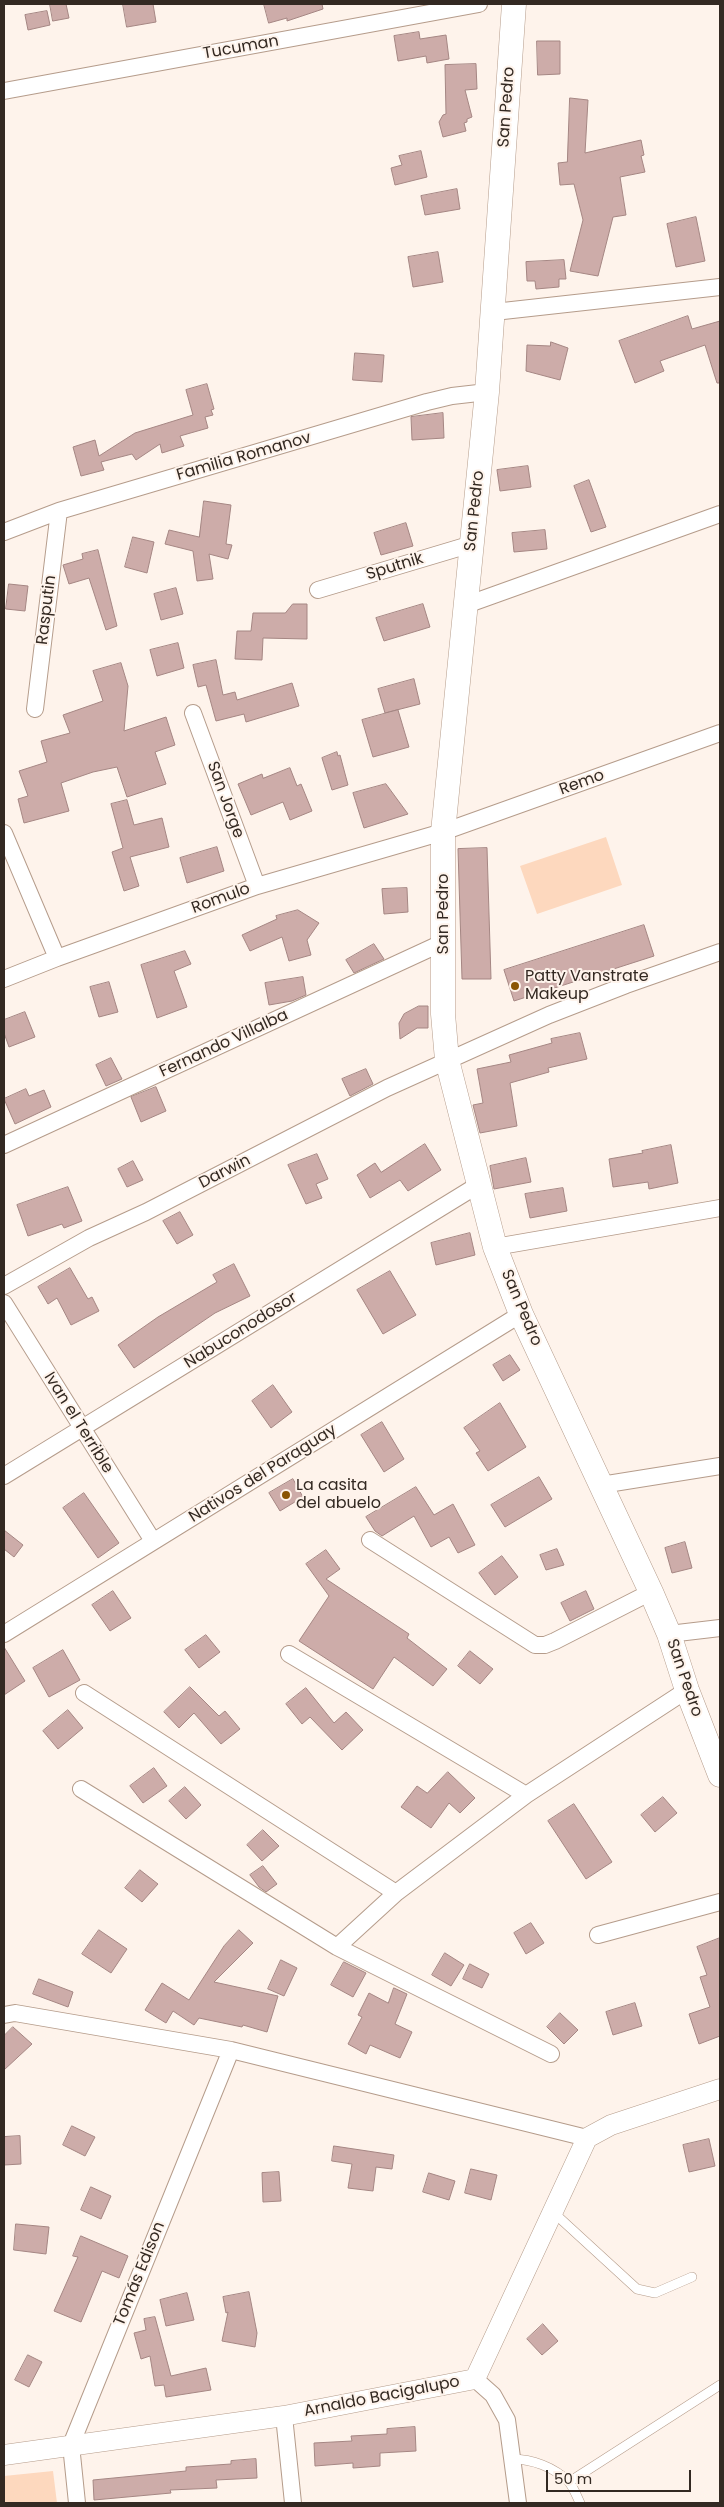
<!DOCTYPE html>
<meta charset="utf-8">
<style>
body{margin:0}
#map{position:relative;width:724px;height:2507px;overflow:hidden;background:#fef3eb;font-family:Poppins,sans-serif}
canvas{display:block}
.frame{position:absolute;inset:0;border:5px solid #332922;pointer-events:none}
.scale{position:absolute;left:546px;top:2470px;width:145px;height:22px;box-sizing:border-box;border:2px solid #332922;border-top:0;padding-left:6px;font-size:15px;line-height:18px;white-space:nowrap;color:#332922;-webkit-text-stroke:4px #fef3eb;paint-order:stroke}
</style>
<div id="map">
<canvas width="724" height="2507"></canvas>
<div class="frame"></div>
<div class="scale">50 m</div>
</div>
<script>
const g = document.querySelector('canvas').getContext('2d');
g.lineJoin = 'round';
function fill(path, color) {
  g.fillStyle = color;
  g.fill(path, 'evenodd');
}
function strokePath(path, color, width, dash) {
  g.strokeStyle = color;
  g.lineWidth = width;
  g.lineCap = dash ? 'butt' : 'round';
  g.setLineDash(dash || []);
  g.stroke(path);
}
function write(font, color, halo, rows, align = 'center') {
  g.font = font + ' Poppins,sans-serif';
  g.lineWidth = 4;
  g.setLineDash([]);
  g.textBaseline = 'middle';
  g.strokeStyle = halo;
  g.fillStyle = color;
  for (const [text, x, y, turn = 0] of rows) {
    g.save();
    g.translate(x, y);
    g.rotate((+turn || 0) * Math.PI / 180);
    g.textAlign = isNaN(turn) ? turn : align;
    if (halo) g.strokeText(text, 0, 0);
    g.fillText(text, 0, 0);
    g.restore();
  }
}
fill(new Path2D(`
 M606 837 622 885 537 914 520 866Z
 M53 2471 57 2503H4V2476Z`), '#fdd8be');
const building = new Path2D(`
 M50 4H66L69 18 53 21Z
 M123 4H153L156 22 127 27Z
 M264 4H322L323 9 287 21V18L269 23Z
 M47 11 50 25 28 30 25 15Z
 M419 32 420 39 446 35 449 59 427 63 426 56 398 61 394 36Z
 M537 41H560V74L538 75Z
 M476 64 477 89 465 90 472 117 467 119V122L464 123 466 131 443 137 439 122 443 115 446 114 445 65Z
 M570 98 588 100 585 153 641 140 644 155 641 156 645 172 620 177 626 215 613 217 598 276 570 271 583 220 574 184 560 185 558 163 567 162Z
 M421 151 427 177 395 185 391 168 402 165 399 156Z
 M457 189 460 209 425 215 421 196Z
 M696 217 705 261 676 267 667 224Z
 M438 252 443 282 413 287 408 257Z
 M564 260 566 279H559V287L536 289 535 281H527L526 262Z
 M688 316 692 329 720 321V383H717L705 345 660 361 664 371 635 383 619 341Z
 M551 342 568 348 560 380 526 371 527 345 550 346Z
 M355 353 384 355 382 382 353 380Z
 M207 384 214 409 211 410 213 415 205 417 208 428 180 436 184 446 162 453 160 444 136 460 132 454 101 462 104 470 81 476 73 447 95 440 99 456 135 433 193 415 186 390Z
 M443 413 444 438 412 440 411 417Z
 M528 466 531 487 500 491 497 470Z
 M589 480 606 527 591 532 574 486Z
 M204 501 231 505 226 544 232 545 228 559 209 554 213 579 197 581 193 551 165 544 169 530 199 537Z
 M406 523 413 546 381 555 374 533Z
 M545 530 547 549 514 552 512 533Z
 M133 537 154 542 147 573 125 567Z
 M98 550 117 626 106 630 89 578 69 584 63 565 83 559 82 554Z
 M9 584 28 586 25 611 6 609Z
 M176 588 183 614 161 620 154 594Z
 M293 604H307V639L263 638 262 660 235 659 237 631H251L253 613H285Z
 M423 604 430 627 384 641 376 618Z
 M178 643 184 668 157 676 150 650Z
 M216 660 223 695 235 692 237 700 292 683 299 706 246 722 244 714 216 721 206 685 198 687 193 665Z
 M121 663 128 686 124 731 166 717 175 745 155 752 166 784 127 797 117 767 93 772 61 783 69 811 24 823 18 799 28 796 19 771 47 762 41 741 70 733 63 715 103 701 93 671Z
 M414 679 420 704 385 713 378 689Z
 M398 710 409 747 373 757 362 720Z
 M337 752 338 756 340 755 348 785 332 790 322 758Z
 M290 768 297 786 301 784 312 811 290 820 283 802 251 815 238 784 262 774 263 778Z
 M386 784 408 814 364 828 353 793Z
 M127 800 134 825 162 818 169 847 130 857 139 886 124 891 112 852 123 848 111 804Z
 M217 847 224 871 187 883 180 858Z
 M487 848 491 979H462L458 849Z
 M407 888 408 912 384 914 382 889Z
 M298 910 319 923 307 940 311 955 289 961 282 937 250 951 242 935 277 919 276 916Z
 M644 925 654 956 514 1001 504 970Z
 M374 944 384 959 354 973 346 960Z
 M185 951 191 964 174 971 187 1007 157 1018 141 965Z
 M303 977 306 995 292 1001 269 1005 265 983Z
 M109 982 118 1012 99 1017 90 987Z
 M419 1006H428V1028H417L400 1039 399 1023 404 1014Z
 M25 1012 35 1037 9 1047 4 1033V1020Z
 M580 1033 587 1059 548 1068 549 1072 510 1083 517 1126 480 1133 473 1105 483 1103 477 1069 511 1062 509 1055 552 1043 551 1039Z
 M111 1058 122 1079 106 1086 96 1065Z
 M366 1069 373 1084 350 1096 342 1079Z
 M156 1087 166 1111 141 1122 131 1097Z
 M26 1089 29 1096 44 1090 51 1107 15 1124 4 1099Z
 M425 1144 441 1170 408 1191 400 1180 370 1198 357 1175 375 1163 381 1172Z
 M671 1145 678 1183 649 1189 648 1182 613 1187 609 1159 643 1153 642 1151Z
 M317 1154 328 1179 316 1184 322 1198 306 1204 288 1165Z
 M526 1158 531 1182 494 1189 490 1166Z
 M133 1161 143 1180 127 1187 118 1169Z
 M68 1187 82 1221 64 1228 62 1224 28 1236 17 1205Z
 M563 1188 567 1211 530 1218 525 1194Z
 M180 1212 193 1235 177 1244 163 1221Z
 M470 1233 475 1255 436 1265 431 1243Z
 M234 1264 250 1296 215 1313 134 1368 118 1345 158 1317 217 1282 213 1275Z
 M70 1268 88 1299 92 1297 99 1311 71 1325 57 1298 48 1304 38 1287Z
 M390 1271 416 1315 383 1334 357 1290Z
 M510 1355 520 1370 503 1381 493 1365Z
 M273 1385 292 1412 271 1428 252 1401Z
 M500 1403 526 1447 488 1471 476 1453 480 1451 464 1428Z
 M382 1422 404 1459 384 1472 361 1435Z
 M539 1477 552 1499 505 1527 491 1505Z
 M293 1479 303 1497 280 1511 269 1493Z
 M416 1487 434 1515 453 1504 475 1545 458 1553 449 1537 431 1547 414 1516 382 1536 375 1531 366 1517Z
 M84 1493 119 1543 98 1558 63 1508Z
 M4 1530 23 1545 14 1557 4 1549Z
 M685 1542 692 1568 672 1573 665 1548Z
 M557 1549 564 1565 546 1570 540 1555Z
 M326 1550 340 1569 326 1579 409 1634 407 1638 447 1669 433 1686 394 1657 373 1689 299 1641 329 1596 306 1564Z
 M502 1556 518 1577 495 1595 479 1573Z
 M113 1591 131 1618 110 1631 92 1605Z
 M586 1591 594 1609 570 1621 561 1603Z
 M206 1635 220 1652 199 1668 185 1650Z
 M4 1647 25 1681 4 1695Z
 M63 1650 80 1680 49 1697 33 1668Z
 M470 1651 493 1669 480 1684 458 1666Z
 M190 1687 219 1716 225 1711 240 1729 221 1744 194 1713 179 1728 164 1712Z
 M306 1688 334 1723 346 1712 363 1730 342 1750 310 1717 302 1724 286 1704Z
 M68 1710 83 1728 58 1749 43 1731Z
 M154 1768 167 1786 143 1803 130 1786Z
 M448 1772 475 1798 460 1813 449 1803 431 1828 401 1807 417 1786 427 1793Z
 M185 1787 201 1805 186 1819 169 1801Z
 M663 1797 677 1813 655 1832 641 1815Z
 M574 1804 612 1862 586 1879 548 1821Z
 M263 1830 279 1846 262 1861 247 1845Z
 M263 1866 277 1884 266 1892 259 1887 250 1875Z
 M140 1870 158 1884 142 1902 125 1888Z
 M531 1923 544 1943 526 1954 514 1933Z
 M99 1930 127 1949 111 1973 82 1954Z
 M239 1930 253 1943 214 1982 278 1996 267 2032 243 2025 242 2027 199 2018 194 2025 173 2011 166 2023 145 2010 162 1983 189 2000 224 1946Z
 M720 1938V2036L699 2044 689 2014 710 2007 700 1977 707 1975 697 1947Z
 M445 1953 464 1965 451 1986 432 1975Z
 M281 1960 297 1968 284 1996 268 1989Z
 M344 1962 366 1973 353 1997 331 1985Z
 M470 1964 489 1974 482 1988 463 1979Z
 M39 1979 73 1992 68 2007 33 1994Z
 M394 1988 407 1994 395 2024 412 2032 400 2058 370 2045 366 2054 348 2044 362 2017 358 2015 369 1993 388 2003Z
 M635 2003 642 2026 613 2035 606 2012Z
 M560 2013 578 2030 564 2044 547 2027Z
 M13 2027 32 2044 4 2070V2036Z
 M72 2126 95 2137 85 2156 63 2145Z
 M20 2136 21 2164 4 2165V2137Z
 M709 2139 715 2166 689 2172 683 2145Z
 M334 2146 394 2155 392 2169 376 2167 373 2191 348 2188 352 2164 332 2161Z
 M471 2169 497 2175 491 2200 465 2193Z
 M279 2172 281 2201 263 2202 262 2173Z
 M429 2173 455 2181 449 2200 423 2192Z
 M91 2187 111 2196 101 2219 81 2210Z
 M16 2224 49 2227 46 2254 14 2250Z
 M81 2236 128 2256 119 2278 102 2271 81 2322 54 2311 78 2257 73 2256Z
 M249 2292 257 2333 255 2347 222 2341 228 2312 226 2313 223 2297Z
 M187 2293 194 2320 166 2326 160 2300Z
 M155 2317 171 2376 206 2368 211 2390 166 2397 164 2385 155 2386 150 2356 141 2359 134 2333 146 2330 144 2319Z
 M543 2324 558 2341 542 2355 527 2339Z
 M28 2355 42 2362 29 2387 15 2380Z
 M415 2427 416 2451 380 2453V2466L353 2468V2463L315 2466 314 2443 352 2441 351 2436 387 2434V2429Z
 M256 2459 257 2478 216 2480 217 2488 170 2490 171 2493 94 2500 93 2480 186 2471V2467L231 2464V2461Z`);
fill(building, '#cdaca9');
strokePath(building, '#a58683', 1);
const service = new Path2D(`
 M553 2212 637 2289 655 2293 692 2277
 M512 2459C532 2459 554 2467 569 2482 574 2488 577 2497 580 2503
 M569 2482 720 2385`);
const minor = new Path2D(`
 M4 91 479 4
 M494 312 720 287
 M4 532 59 511 427 402 452 396 487 392
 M318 590 472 544
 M466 605 720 514
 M35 709 59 511
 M193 713 257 886
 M4 833 57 958
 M4 979 57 958 257 886 443 832 720 733
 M4 1145 444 942
 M495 1247 720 1208
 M4 1286 89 1238 146 1212 387 1088 549 1015 626 985 720 952
 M4 1303 153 1541
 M4 1476 478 1185
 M601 1485 720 1466
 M370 1540 535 1645H545L555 1641 651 1592
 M4 1634 521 1314
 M669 1634 720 1628
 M289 1654 526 1795
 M84 1693 396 1893
 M81 1789 337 1947 551 2054
 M598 1935 720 1902
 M337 1947 396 1893 526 1795 687 1690
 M4 2015 15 2013 231 2050 587 2138
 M475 2379 493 2395 507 2420 518 2503
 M284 2416 293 2503
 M77 2503 71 2445 231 2050`);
const tertiary = new Path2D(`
 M4 2455 284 2416 475 2379 587 2138 611 2125 720 2089`);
const secondary = new Path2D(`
 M514 4 487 392 443 832V1014L447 1060 495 1247 521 1314 651 1592 669 1634 687 1690 720 1775`);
strokePath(service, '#b59c8b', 10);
strokePath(minor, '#b59c8b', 18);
strokePath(tertiary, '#b59c8b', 21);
strokePath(secondary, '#b59c8b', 25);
strokePath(service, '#fff', 9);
strokePath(minor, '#fff', 16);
strokePath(tertiary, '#fff', 20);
strokePath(secondary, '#fff', 24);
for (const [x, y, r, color] of [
 [515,986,5,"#8a5402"],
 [286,1495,5,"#8a5402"]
]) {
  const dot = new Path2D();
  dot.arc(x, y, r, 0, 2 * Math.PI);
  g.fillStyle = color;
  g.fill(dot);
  strokePath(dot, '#fef3eb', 2);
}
write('16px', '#332922', '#fef3eb', [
 ["Tucuman",241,48,-10],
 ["San Pedro",507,107,-86],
 ["Familia Romanov",244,457,-16],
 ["San Pedro",475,511,-84],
 ["Sputnik",395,567,-17],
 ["Rasputin",47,610,-83],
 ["Remo",582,783,-20],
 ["San Jorge",225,800,70],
 ["Romulo",221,899,-20],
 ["San Pedro",444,914,-90],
 ["Fernando Villalba",224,1044,-25],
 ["Darwin",225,1172,-27],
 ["San Pedro",521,1308,67],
 ["Nabuconodosor",241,1331,-32],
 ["Ivan el Terrible",78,1423,58],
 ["Nativos del Paraguay",263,1474,-32],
 ["San Pedro",684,1678,71],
 ["Tomás Edison",140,2274,-68],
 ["Arnaldo Bacigalupo",382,2397,-11]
]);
write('16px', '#332922', '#fef3eb', [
 ["Patty Vanstrate",525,977],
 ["Makeup",525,995],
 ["La casita",296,1486],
 ["del abuelo",296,1504]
], 'left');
</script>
